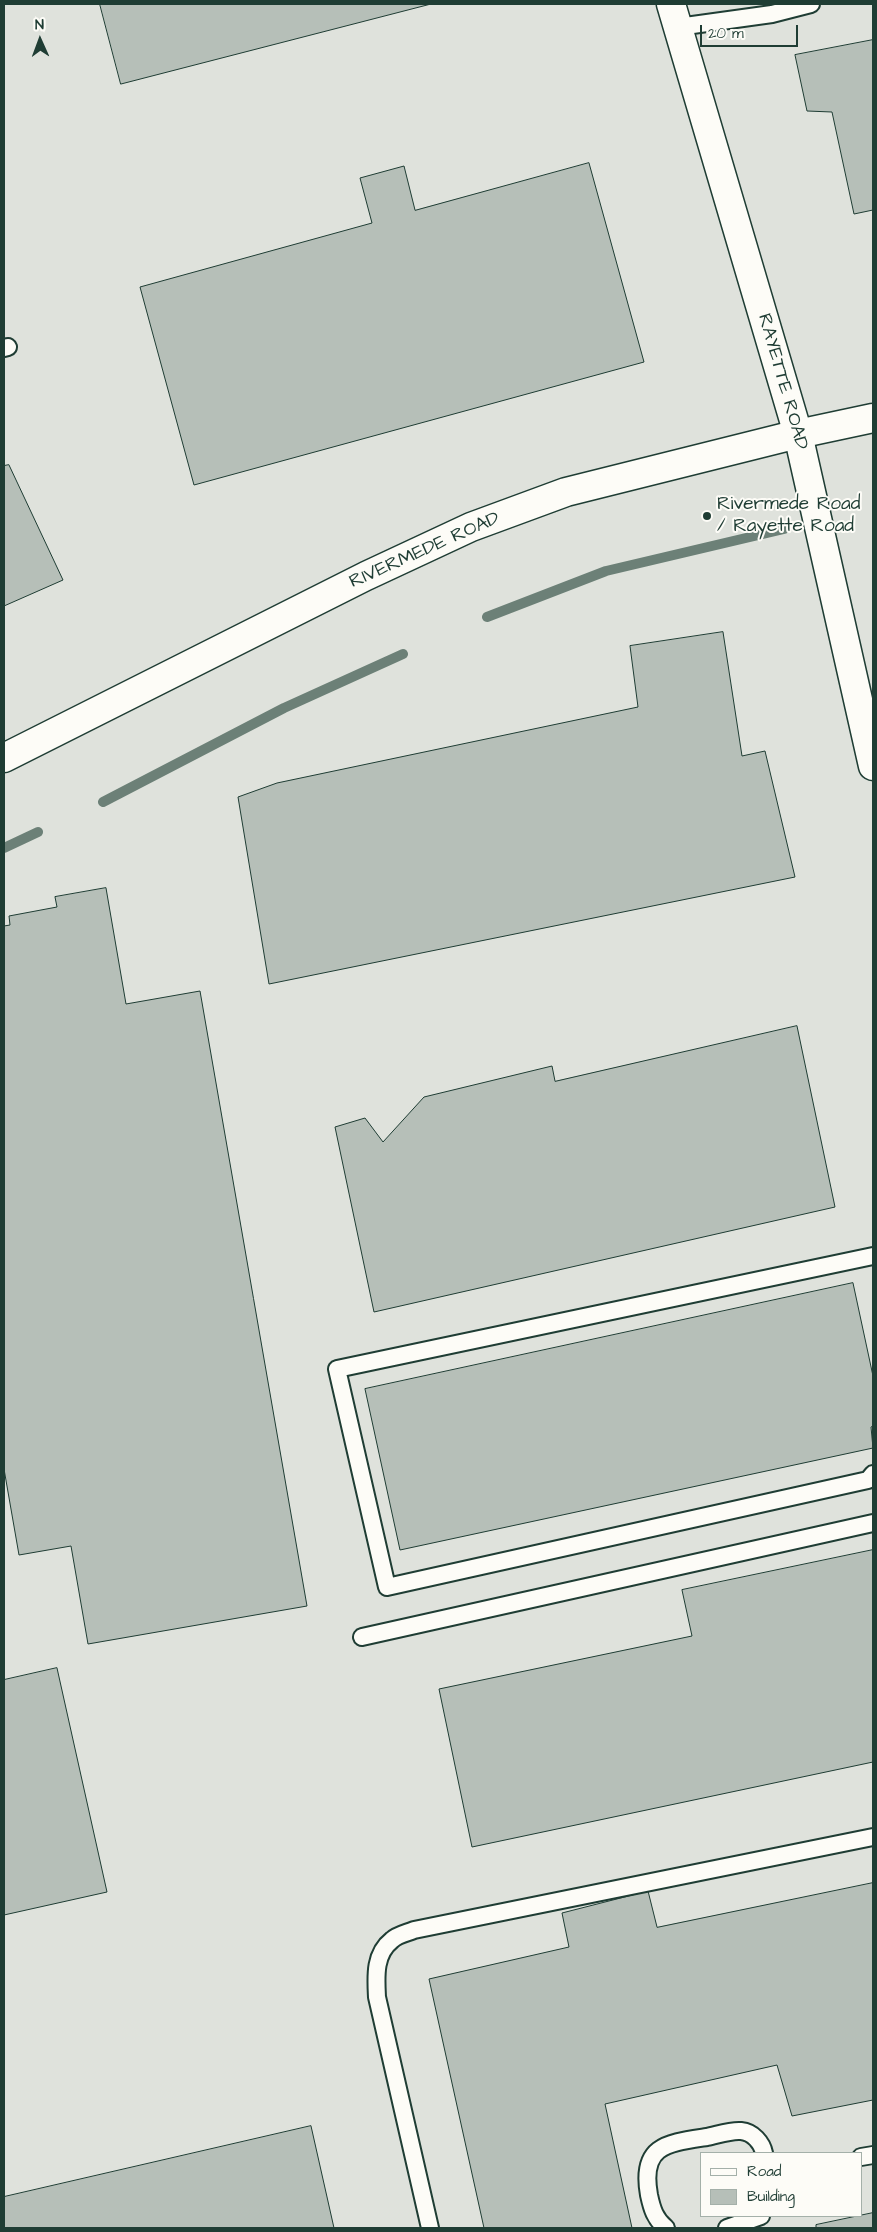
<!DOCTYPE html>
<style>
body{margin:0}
#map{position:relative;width:877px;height:2232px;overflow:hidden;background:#f0f1eb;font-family:"Architects Daughter",sans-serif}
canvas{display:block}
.frame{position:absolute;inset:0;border:5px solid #1f3d34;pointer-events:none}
.legend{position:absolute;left:700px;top:2152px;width:162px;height:65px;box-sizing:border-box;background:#fdfcf7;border:1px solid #a4b0a9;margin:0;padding:6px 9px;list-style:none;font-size:15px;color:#1f3d34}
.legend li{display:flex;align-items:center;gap:10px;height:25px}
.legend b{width:25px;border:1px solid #a4b0a9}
.north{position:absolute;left:15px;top:15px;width:50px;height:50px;-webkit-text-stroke:4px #fdfcf7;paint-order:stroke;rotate:358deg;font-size:14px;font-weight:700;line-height:20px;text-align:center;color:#1f3d34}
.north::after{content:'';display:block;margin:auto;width:18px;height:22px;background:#1f3d34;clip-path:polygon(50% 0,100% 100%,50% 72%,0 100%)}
.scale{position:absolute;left:700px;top:25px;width:98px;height:22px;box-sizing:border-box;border:2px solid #1f3d34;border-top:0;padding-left:6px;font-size:15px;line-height:18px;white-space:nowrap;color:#1f3d34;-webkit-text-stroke:4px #fdfcf7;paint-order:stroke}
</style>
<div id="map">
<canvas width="877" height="2232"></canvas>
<div class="frame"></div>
<ul class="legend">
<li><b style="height:6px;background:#fdfcf7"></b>Road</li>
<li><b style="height:14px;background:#b6bfb8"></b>Building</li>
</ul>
<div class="north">N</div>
<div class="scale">20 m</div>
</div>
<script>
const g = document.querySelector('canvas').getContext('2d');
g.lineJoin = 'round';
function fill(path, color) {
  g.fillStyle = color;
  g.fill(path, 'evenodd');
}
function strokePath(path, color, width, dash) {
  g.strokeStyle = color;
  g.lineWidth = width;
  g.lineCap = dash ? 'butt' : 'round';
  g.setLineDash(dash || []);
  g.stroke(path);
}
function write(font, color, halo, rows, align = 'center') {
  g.font = font + ' "Architects Daughter",sans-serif';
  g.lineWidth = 4;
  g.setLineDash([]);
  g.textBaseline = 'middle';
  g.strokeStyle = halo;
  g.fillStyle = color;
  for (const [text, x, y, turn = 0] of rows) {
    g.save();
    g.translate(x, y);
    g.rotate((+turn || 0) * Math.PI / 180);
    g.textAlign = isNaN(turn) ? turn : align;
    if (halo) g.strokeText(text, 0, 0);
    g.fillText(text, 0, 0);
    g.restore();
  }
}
fill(new Path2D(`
 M4 4H873V2228H4ZM701 2153H861V2216H701Z`), '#dfe2dc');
strokePath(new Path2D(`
 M487 617 606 571 784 529
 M103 802 284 708 403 654
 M4 848 38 832`), '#6c8077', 10);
const building = new Path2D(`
 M100 4H431L121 84Z
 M873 40V210L854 214 832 112 807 111 795 55Z
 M589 163 644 362 194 485 140 287 372 223 360 178 404 166 415 210Z
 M9 465 63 580 4 606V466Z
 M723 632 742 756 765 751 795 877 269 984 238 797 277 783 638 707 630 646Z
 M106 888 126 1004 200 991 307 1606 88 1644 71 1546 19 1555 4 1469V926L10 925 9 916 57 907 55 897Z
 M797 1026 835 1207 374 1312 335 1127 365 1118 383 1142 424 1097 552 1066 555 1081Z
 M853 1283 873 1376V1426L871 1427 873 1448 400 1550 365 1389Z
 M873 1550V1762L472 1847 439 1689 692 1636 682 1590Z
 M57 1668 107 1892 4 1915V1680Z
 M873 1883V2100L792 2116 777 2065 605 2104 632 2228H484L429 1979 569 1947 562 1913 648 1891 657 1927Z
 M311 2126 334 2228H4V2197Z
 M873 2213V2228H816V2225Z`);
fill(building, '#b6bfb8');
strokePath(building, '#1f3d34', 1);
const lane = new Path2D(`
 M678 27 772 14 811 4
 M4 348 8 347
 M873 1256 337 1369 387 1587 868 1480 873 1474
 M362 1637 873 1523
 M861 2157 873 2155
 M430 2228 377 1997C376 1977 374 1954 392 1940 397 1935 407 1933 414 1930L873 1837
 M666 2228C655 2219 652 2209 649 2195 640 2145 667 2143 707 2137 717 2135 731 2130 741 2131 753 2132 762 2143 764 2153
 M727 2228 761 2216`);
const street = new Path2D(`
 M671 4 798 434 873 766`);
const secondary = new Path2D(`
 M4 758 366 576 471 527 566 492 798 434 873 418`);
strokePath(lane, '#1f3d34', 20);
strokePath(street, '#1f3d34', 31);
strokePath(secondary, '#1f3d34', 31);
strokePath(lane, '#fdfcf7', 16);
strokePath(street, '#fdfcf7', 28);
strokePath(secondary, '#fdfcf7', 28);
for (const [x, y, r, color] of [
 [707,516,5,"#1f3d34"]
]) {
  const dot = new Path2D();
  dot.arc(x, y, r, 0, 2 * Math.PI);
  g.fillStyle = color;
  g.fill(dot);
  strokePath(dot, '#fdfcf7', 2);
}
write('19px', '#1f3d34', '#fdfcf7', [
 ["RAYETTE ROAD",782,382,74],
 ["RIVERMEDE ROAD",425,551,-24]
]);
write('19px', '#1f3d34', '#fdfcf7', [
 ["Rivermede Road",717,505],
 ["/ Rayette Road",717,527]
], 'left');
</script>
